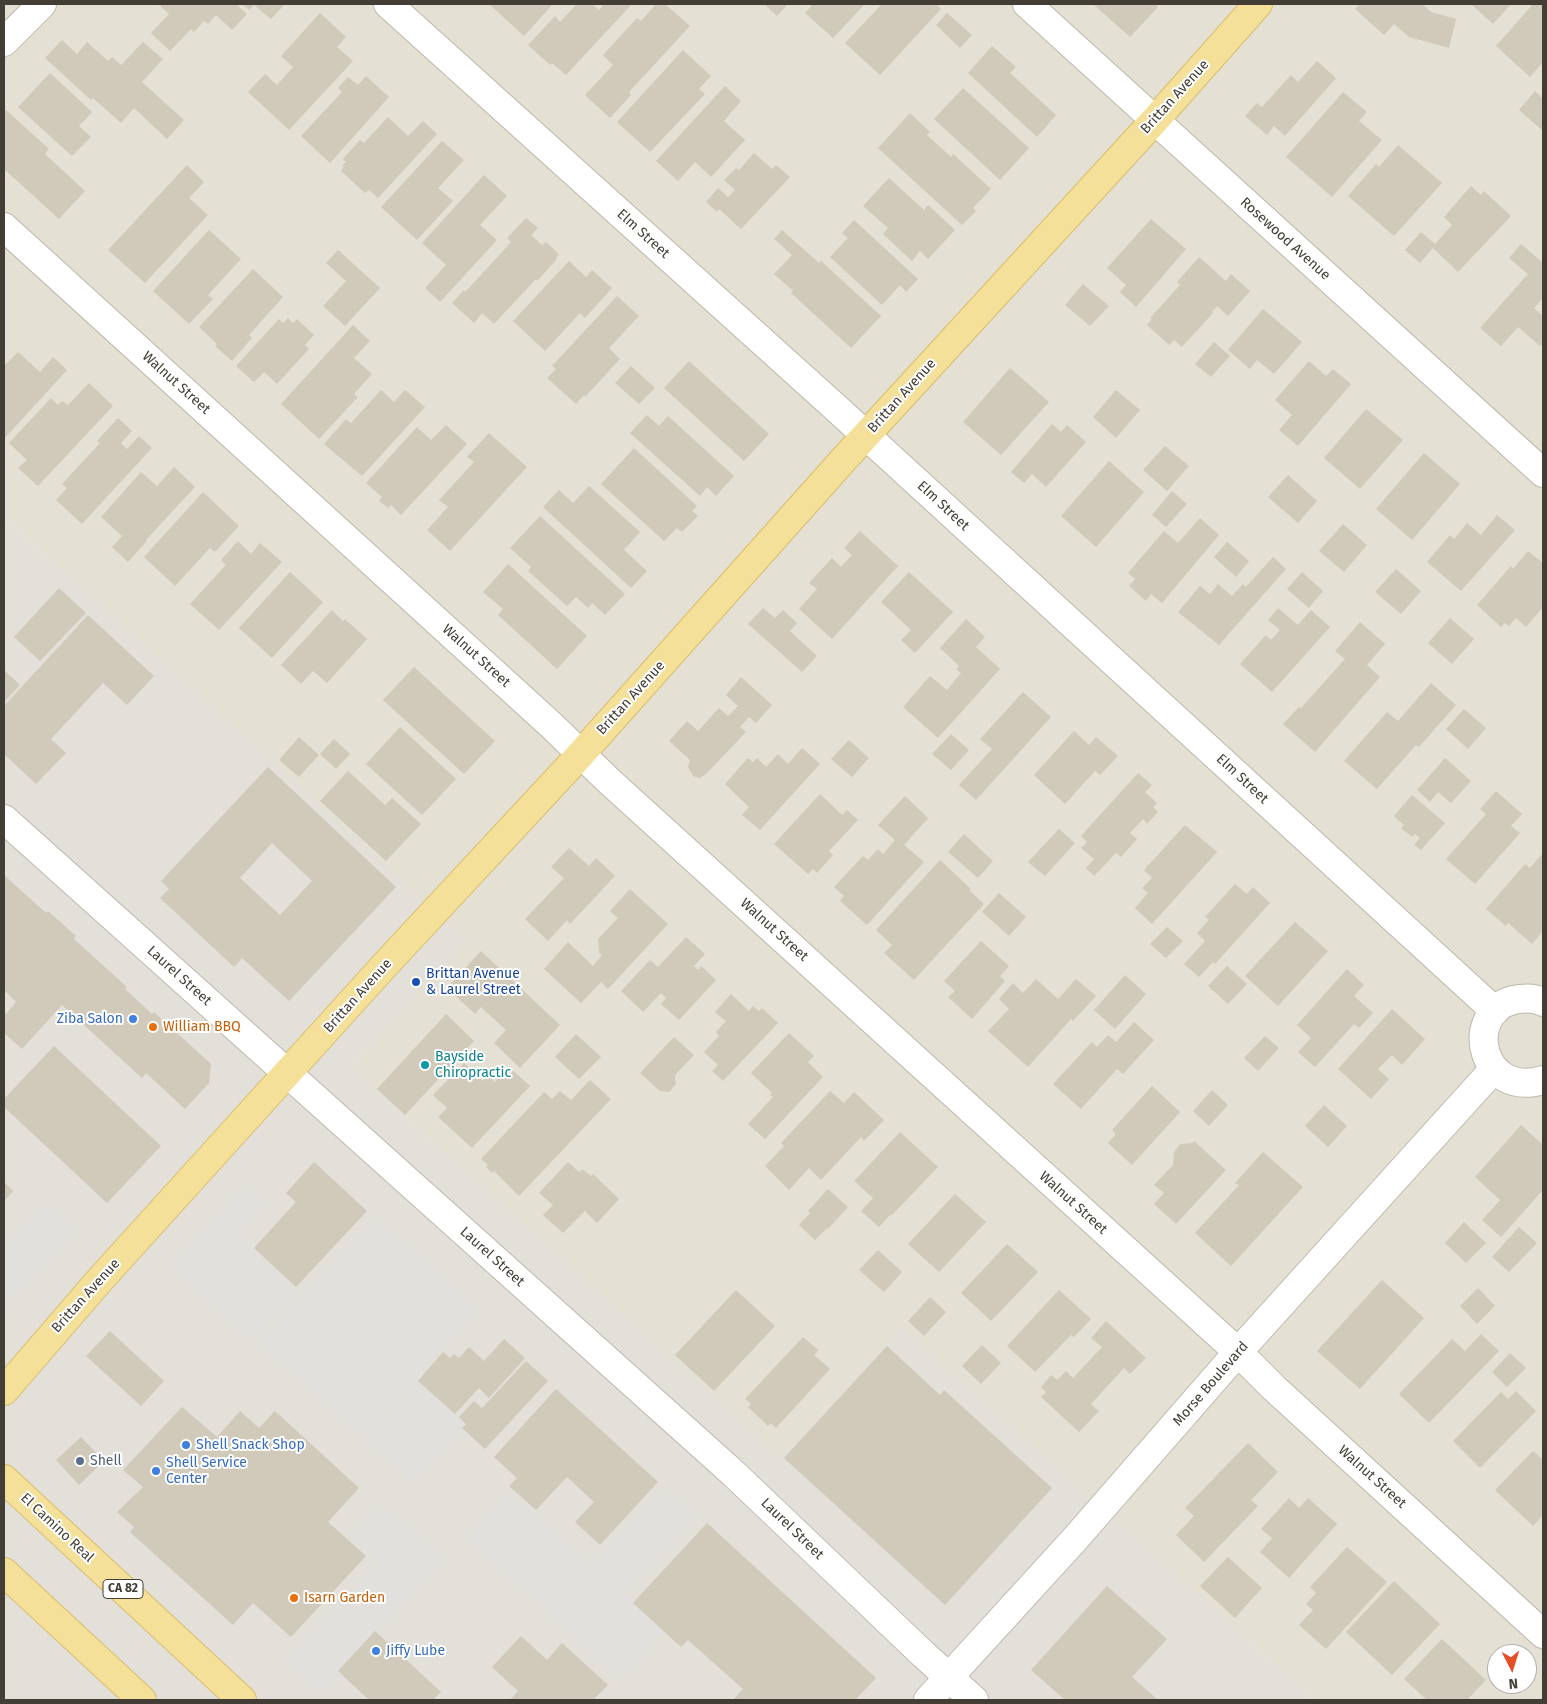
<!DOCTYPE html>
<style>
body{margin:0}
#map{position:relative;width:1547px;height:1704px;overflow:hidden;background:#f0eee4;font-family:"Fira Sans",sans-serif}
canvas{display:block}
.frame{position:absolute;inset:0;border:5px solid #423e35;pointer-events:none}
.north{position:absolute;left:1487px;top:1644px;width:50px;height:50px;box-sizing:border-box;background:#fff;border:1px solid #b3b2ae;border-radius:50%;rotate:175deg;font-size:14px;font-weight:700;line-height:20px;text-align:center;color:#423e35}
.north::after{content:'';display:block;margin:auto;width:18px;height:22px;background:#e64e26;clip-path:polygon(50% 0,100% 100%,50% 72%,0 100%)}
</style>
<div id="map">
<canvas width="1547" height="1704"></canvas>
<div class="frame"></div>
<div class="north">N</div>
</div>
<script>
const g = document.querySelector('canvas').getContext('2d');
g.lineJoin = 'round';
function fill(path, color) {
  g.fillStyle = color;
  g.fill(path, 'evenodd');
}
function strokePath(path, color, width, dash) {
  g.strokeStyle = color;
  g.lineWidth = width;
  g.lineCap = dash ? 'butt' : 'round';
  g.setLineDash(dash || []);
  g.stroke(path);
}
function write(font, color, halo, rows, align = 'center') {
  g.font = font + ' "Fira Sans",sans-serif';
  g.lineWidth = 4;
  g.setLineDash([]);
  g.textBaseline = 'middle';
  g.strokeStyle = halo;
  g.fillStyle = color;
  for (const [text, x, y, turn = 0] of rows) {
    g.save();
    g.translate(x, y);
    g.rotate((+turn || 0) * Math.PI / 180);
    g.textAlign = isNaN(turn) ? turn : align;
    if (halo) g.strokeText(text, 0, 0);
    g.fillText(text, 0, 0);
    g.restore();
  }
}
fill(new Path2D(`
 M4 4H1543V1700H1314L901 1329 782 1460 355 1072 353 1068V1063L466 940 4 518ZM1497 1654H1527V1684H1497Z`), '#e4e0d3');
fill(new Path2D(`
 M4 518 467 940 353 1063V1068L355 1072 782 1459 901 1328 1314 1700H4Z`), '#e3dfd9');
fill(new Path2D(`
 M246 1186 264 1202 236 1234 297 1291 252 1339 172 1267Z
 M46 1204 74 1230 4 1306V1249Z
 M375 1218 477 1310 363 1435 260 1342Z
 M418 1381 466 1424 413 1482 365 1439Z
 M663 1489 694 1516 624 1593 664 1631 619 1679 549 1613Z
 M509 1493 589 1564 548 1610 468 1539Z
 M382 1505 442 1559 321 1693 286 1662 379 1562 352 1538Z`), '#e2e0dc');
fill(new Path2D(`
 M158 4H236L247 14 232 30 216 15 208 24 204 21 194 32 191 29 170 51 151 33 169 14Z
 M242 4H285L271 19 254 5 249 10Z
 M489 4H553L524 36Z
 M577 4H592L599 10 604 4H632L566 75 552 63 550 65 528 45 555 16 560 22Z
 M656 4H665L690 26 629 92 631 95 610 118 585 95 613 65 603 55 637 18 641 21Z
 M764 4H788L777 16Z
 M813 4H865L833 38 805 13Z
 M882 4H936L941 9 880 75 845 43Z
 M1093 4H1155L1158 7 1130 37Z
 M1360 4H1422L1431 12 1456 19 1449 48 1409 37 1394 24 1384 35 1355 9Z
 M1471 4H1511L1493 24Z
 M1533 4H1543V62L1530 77 1496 46Z
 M320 13 346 37 337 47 353 61 289 130 248 92 265 74 277 85 293 67 281 56Z
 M947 13 972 35 960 48 936 25Z
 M62 40 77 54 87 42 108 61 112 57 121 65 143 42 163 59 142 82 184 120 167 139 134 108 121 123 93 98 91 100 45 58Z
 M992 46 1016 67 1010 73 1056 115 1037 137 968 73Z
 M683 50 711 76 699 89 705 94 650 152 617 122Z
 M1317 61 1336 78 1285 136 1274 126 1267 135 1245 116 1257 103 1262 107 1291 75 1298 82Z
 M50 73 92 112 79 126 91 137 72 156 18 107Z
 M366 76 389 97 330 163 301 136 342 92 338 88 348 77 358 85Z
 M725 86 741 101 724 121 745 140 711 177 695 162 678 181 656 161Z
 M963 88 1029 148 1000 180 934 119Z
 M1535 91 1543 99V131L1519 110Z
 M1343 92 1367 112 1359 121 1382 140 1332 197 1286 157Z
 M6 110 49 149 45 154 85 191 59 219 4 169V113Z
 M910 113 930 132 927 135 951 157 953 154 991 189 973 208 976 211 962 225 878 148Z
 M388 117 408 136 423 121 437 134 378 198 369 190 365 193 341 171 344 167 342 166 346 162 343 159 360 140 364 143Z
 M442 141 464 160 438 188 453 201 417 240 381 207Z
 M1398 145 1442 183 1394 236 1348 196 1376 164 1379 167Z
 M754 153 772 169 776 165 790 177 741 229 719 209 717 212 706 202 718 188 728 197 735 190 724 180 736 168 739 170Z
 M187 165 204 182 189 198 208 215 145 283 108 250Z
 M484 175 507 196 480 225 497 240 440 302 425 288 446 265 422 243Z
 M889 178 924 210 928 205 955 230 928 259 920 251 912 261 883 234 888 228 863 206Z
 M1471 186 1481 195 1484 191 1511 216 1458 272 1433 248 1420 263 1405 250 1421 232 1435 244 1452 225 1444 217Z
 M526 218 538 228 531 235 542 245 546 242 559 254 556 258 557 259 537 281 536 279 494 324 482 313 474 323 452 303 464 290 465 292 504 250 511 242 507 238Z
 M1151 219 1186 249 1136 307 1120 292 1126 285 1107 268Z
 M854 220 918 279 906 292 900 285 882 305 830 257 848 238 842 233Z
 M209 230 241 259 208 295 213 299 189 324 153 291Z
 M782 230 819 263 821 261 881 316 851 348 791 293 793 291 774 274 792 255 774 239Z
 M1521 244 1543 263V298L1534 308 1543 316V342L1540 346 1518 327 1501 346 1480 328 1528 274 1509 258Z
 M338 250 380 288 345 326 323 306 346 281 326 263Z
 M1199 257 1226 281 1231 274 1250 291 1228 316 1217 306 1212 312 1213 313 1182 347 1174 340 1169 345 1147 325 1152 319 1150 318 1180 285 1177 282Z
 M569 261 586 277 592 270 612 288 585 318 580 313 545 351 513 321Z
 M253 269 283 297 249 335 252 338 232 361 215 346 217 344 199 327Z
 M1083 284 1109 306 1090 326 1065 305Z
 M617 296 639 316 609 348 620 359 585 397 584 395 576 404 547 378 556 369 552 366Z
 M1263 309 1302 342 1274 374 1257 360 1250 369 1228 350Z
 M288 318 293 323 297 319 314 335 305 345 309 349 277 384 264 372 254 382 236 366 279 319 283 323Z
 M353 325 370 341 354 358 372 374 354 394 358 397 319 439 281 404Z
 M1214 342 1230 356 1211 377 1195 364Z
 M18 352 40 372 53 357 67 370 4 439V366Z
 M689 361 769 434 744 461 664 388Z
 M1309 361 1326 376 1333 369 1351 384 1298 446 1279 430 1292 415 1275 400Z
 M631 366 655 388 639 404 615 383Z
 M1010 368 1049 402 1001 455 963 422Z
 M89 383 113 406 38 486 18 468 27 460 9 443 51 398 58 405 62 401 68 405Z
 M381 390 394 402 405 390 425 407 362 476 324 444 346 419 351 423Z
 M1116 390 1140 410 1116 438 1093 417Z
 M1366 409 1403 440 1360 489 1324 458Z
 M647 415 659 426 668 416 734 476 716 496 707 487 700 496 630 433Z
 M118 418 132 431 121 443 127 449 139 436 152 448 82 524 56 500 67 488 62 484 100 443 97 441Z
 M1052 424 1061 432 1067 425 1086 442 1046 487 1032 474 1024 483 1011 472Z
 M446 425 467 444 401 515 391 505 388 508 379 501 382 497 366 483 417 427 431 440Z
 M489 433 527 467 450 551 427 530 448 507 439 500 474 462 467 457Z
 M1165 446 1189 466 1167 491 1143 470Z
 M634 448 697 506 692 511 698 516 682 532 677 528 664 541 601 484Z
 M1424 453 1460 484 1412 540 1376 509Z
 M1109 461 1144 492 1096 547 1061 516Z
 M174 467 195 487 146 540 147 541 128 562 112 547 122 536 101 517 141 472 157 486Z
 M1288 475 1317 501 1298 523 1268 497Z
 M589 486 640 532 624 550 647 571 631 588 543 507 559 490 573 503Z
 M1172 491 1187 504 1166 527 1152 515Z
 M203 492 239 526 215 552 210 548 175 586 144 557Z
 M1497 515 1515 530 1461 591 1427 562 1450 535 1454 539 1467 523 1481 535Z
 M540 516 625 594 605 615 592 603 588 608 576 597 567 606 528 571 531 567 510 548Z
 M1200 518 1219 535 1162 603 1151 594 1146 601 1129 586 1135 579 1128 573 1164 531 1178 543Z
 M1343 524 1367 545 1344 572 1319 551Z
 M860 531 898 566 832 639 799 609 817 589 809 583 832 558 841 567 852 555 844 548Z
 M238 541 251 554 260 543 282 562 219 630 190 604 226 565 221 560Z
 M1227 542 1249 561 1236 577 1214 557Z
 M1528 551 1543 563V607L1526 627 1516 618 1509 626 1505 623 1501 627 1477 605 1511 566 1513 569Z
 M1273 557 1286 569 1219 645 1178 612 1200 586 1210 594 1218 584 1232 596 1243 584 1246 587Z
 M508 564 587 636 557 669 498 615 503 609 483 592Z
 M1396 569 1421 591 1401 614 1375 592Z
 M290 572 323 602 272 658 239 628Z
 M909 572 953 612 915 653 901 640 911 630 881 602Z
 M1302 572 1323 591 1309 608 1287 589Z
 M59 588 86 613 40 661 14 637Z
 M763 608 775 618 783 610 797 623 790 631 817 656 802 672 748 624Z
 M1278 608 1298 625 1311 610 1330 627 1272 692 1240 664 1266 635 1271 640 1280 630 1268 620Z
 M332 610 343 621 345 619 367 639 327 683 313 671 301 684 281 665Z
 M88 615 154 676 127 705 103 683 51 739 66 753 36 784 4 754V706Z
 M1450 618 1474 639 1452 664 1428 643Z
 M966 619 985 637 976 647 1000 669 938 738 903 707 930 676 947 690 961 673 956 669 959 666 940 648Z
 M1360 622 1385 644 1367 665 1380 677 1315 752 1283 724 1299 707 1301 708 1345 659 1335 651Z
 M414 667 495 741 464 774 383 700Z
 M4 670 20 685 4 702Z
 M741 677 772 705 756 723 749 717 740 727 746 732 706 774 700 778 693 776 688 767 690 760 669 741 687 721 698 731 719 708 728 716 738 706 726 695Z
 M1431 683 1456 705 1419 747 1416 745 1377 789 1344 761 1387 712 1398 721Z
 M1023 692 1051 717 976 800 959 785 992 749 980 739Z
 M1464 709 1486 728 1468 749 1446 729Z
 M400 727 456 779 422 815 366 764Z
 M1074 731 1089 745 1096 737 1118 756 1100 775 1095 771 1065 804 1034 775Z
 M951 734 969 750 951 770 932 754Z
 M299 737 319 755 299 777 279 760Z
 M334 739 350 754 336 769 320 754Z
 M849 740 869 758 852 777 831 759Z
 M802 748 820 764 760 830 742 815 749 807 725 784 748 758 753 762 757 758 766 767 778 754 788 764Z
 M1445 758 1471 781 1451 803 1438 792 1430 802 1417 790Z
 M268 767 396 887 289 1001 242 958 234 967 160 898 169 889 161 881ZM272 843 312 881 280 915 240 878Z
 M348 771 385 805 392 798 421 824 386 861 320 801Z
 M1138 773 1152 785 1145 792 1157 803 1153 807 1158 812 1147 824 1143 819 1130 833 1137 839 1121 857 1116 853 1094 876 1086 868 1094 859 1081 848 1087 842 1081 836Z
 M1496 791 1522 814 1511 826 1520 833 1475 884 1446 859 1486 814 1480 809Z
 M820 794 842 815 847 810 858 820 829 851 833 855 817 873 813 869 808 874 774 844Z
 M1412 795 1445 823 1421 850 1414 845 1420 838 1415 834 1412 837 1401 828 1404 825 1394 816Z
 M905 796 928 818 904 845 924 862 867 925 840 901 844 896 834 887 863 856 868 860 878 849 883 854 895 840 878 825Z
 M1185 825 1217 852 1152 924 1135 908 1148 893 1142 888 1152 878 1144 870Z
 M1059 829 1075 843 1045 876 1028 862Z
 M964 834 993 861 978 878 948 852Z
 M569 848 589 866 596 858 615 876 570 924 567 920 548 941 525 919 564 878 551 867Z
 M1543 853V931L1532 944 1508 923 1506 926 1486 909 1525 864 1530 868Z
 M940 860 971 889 969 890 984 904 914 980 884 953 892 945 876 930Z
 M4 875 46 913 48 911 76 936 74 939 127 987 125 989 152 1014 154 1012 211 1064 209 1083 185 1109 146 1073 142 1078 62 1005 22 1049 4 1033V1016L16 1002 4 990Z
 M1235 884 1247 894 1253 887 1270 903 1215 964 1213 962 1199 977 1184 964 1205 941 1197 933 1209 920 1205 917Z
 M630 889 668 924 608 989 601 982 581 1003 544 969 568 942 593 966 602 955 599 952 598 939 618 918 610 911Z
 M999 893 1026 917 1009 936 982 912Z
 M1295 922 1328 951 1278 1006 1245 976Z
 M1167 927 1183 941 1166 958 1150 944Z
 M686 937 705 954 694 966 698 970 701 966 716 980 679 1020 661 1004 666 998 661 993 643 1012 621 991 650 960 658 967Z
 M981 941 1009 966 1000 976 1005 981 972 1019 948 997 955 991 944 981Z
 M481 951 560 1025 520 1068 494 1043 506 1030 481 1007 475 1014 447 988Z
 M1227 966 1247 984 1228 1004 1208 986Z
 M1347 969 1364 985 1354 996 1373 1013 1359 1028 1354 1024 1315 1067 1298 1052 1311 1038 1297 1025Z
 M1125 975 1146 994 1115 1029 1094 1010Z
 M1036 979 1058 999 1076 979 1096 996 1073 1021 1071 1019 1028 1067 988 1031 1009 1009 999 999 1013 983 1023 993Z
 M731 994 749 1011 753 1006 759 1011 762 1008 778 1023 723 1081 712 1071 718 1065 704 1052 719 1036 716 1032 726 1021 715 1012Z
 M1392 1009 1425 1039 1402 1065 1392 1055 1378 1069 1389 1079 1371 1099 1338 1069Z
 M446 1014 474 1041 405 1115 377 1089Z
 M1134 1022 1154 1040 1123 1074 1117 1069 1081 1109 1053 1084 1092 1042 1097 1047 1108 1035 1116 1042Z
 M789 1033 814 1056 808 1062 823 1077 765 1139 748 1124 773 1097 770 1095 772 1093 751 1073Z
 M576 1034 601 1057 579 1079 555 1057Z
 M1265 1036 1279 1048 1258 1071 1244 1058Z
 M674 1037 694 1055 675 1075 676 1084 669 1092 660 1091 640 1073Z
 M54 1046 161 1146 107 1203 4 1107V1099Z
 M464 1063 483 1081 488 1075 495 1082 509 1067 530 1086 472 1148 438 1117 447 1108 433 1095Z
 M590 1080 611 1099 519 1196 494 1171 492 1173 486 1167 488 1165 481 1159 544 1092 552 1099 560 1091 571 1100Z
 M1152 1086 1180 1112 1132 1165 1108 1143 1116 1134 1112 1130Z
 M1212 1090 1228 1105 1209 1126 1193 1111Z
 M830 1091 844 1103 854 1092 884 1120 864 1141 861 1137 821 1180 809 1168 789 1190 765 1166 784 1146 781 1143Z
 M1324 1105 1347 1126 1328 1147 1305 1126Z
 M1521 1125 1543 1145V1190L1501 1237 1482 1220 1500 1200 1475 1177Z
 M900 1132 938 1167 892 1215 891 1214 879 1227 861 1211 873 1198 854 1181Z
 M1194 1141 1226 1170 1176 1224 1154 1204 1164 1193 1154 1185 1173 1165 1174 1152 1180 1144 1192 1143Z
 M1263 1152 1303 1187 1231 1266 1195 1233 1239 1185 1235 1183Z
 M314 1162 367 1211 296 1287 254 1248 296 1202 286 1193Z
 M568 1162 579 1172 582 1169 591 1176 593 1174 619 1199 597 1223 585 1211 563 1233 543 1215 553 1205 539 1193Z
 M4 1182 13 1191 4 1201Z
 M828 1189 848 1207 828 1229 827 1228 815 1240 799 1225 810 1213 808 1211Z
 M955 1194 986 1222 939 1272 908 1244Z
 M1464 1222 1486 1243 1466 1263 1445 1243Z
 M1519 1227 1537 1243 1509 1272 1492 1257Z
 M1007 1244 1038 1272 991 1321 961 1293Z
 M878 1250 902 1272 884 1292 859 1270Z
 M1382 1280 1424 1318 1360 1389 1317 1351Z
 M1478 1288 1495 1306 1477 1324 1460 1306Z
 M736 1290 775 1326 714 1391 675 1355Z
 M1059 1290 1091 1319 1074 1337 1071 1335 1035 1372 1007 1346Z
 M930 1297 946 1312 924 1336 908 1321Z
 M1106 1321 1146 1358 1130 1374 1124 1368 1091 1404 1099 1411 1079 1432 1041 1397 1046 1392 1041 1387 1051 1375 1057 1380 1066 1371 1073 1378 1102 1347 1091 1338Z
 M110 1331 164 1381 141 1406 86 1356Z
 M1481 1334 1499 1351 1429 1423 1399 1394 1452 1339 1465 1351Z
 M803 1337 818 1350 814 1355 830 1369 776 1428 771 1423 768 1426 748 1407 751 1404 745 1399Z
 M504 1339 525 1358 489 1398 479 1388 455 1414 418 1381 443 1352 450 1358 454 1354 459 1358 469 1347 484 1361Z
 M982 1345 1001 1363 981 1384 962 1366Z
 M887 1346 940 1395 944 1390 1052 1488 945 1605 784 1458Z
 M1510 1353 1526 1368 1507 1387 1492 1372Z
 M526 1361 548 1381 485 1449 462 1428 466 1424 459 1417 474 1401 482 1408Z
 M556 1389 658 1482 600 1545 575 1522 594 1502 567 1477 536 1510 509 1486 517 1478 494 1457Z
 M1516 1391 1536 1411 1480 1468 1453 1441 1501 1392 1508 1399Z
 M182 1407 217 1437 240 1411 259 1428 275 1411 359 1488 328 1522 366 1556 291 1637 253 1603 233 1625 130 1532 134 1527 117 1512 143 1487 123 1470Z
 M81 1437 104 1461 79 1485 56 1460Z
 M1248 1443 1278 1472 1251 1500 1258 1506 1204 1562 1176 1535 1194 1516 1185 1508Z
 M1533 1451 1543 1460V1515L1533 1526 1495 1490Z
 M1289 1498 1299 1508 1308 1498 1337 1524 1289 1578 1260 1552 1272 1538 1261 1529Z
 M707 1523 876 1678 855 1700H733L743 1689 688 1640 681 1647 633 1603Z
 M1347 1547 1387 1582 1326 1649 1299 1625 1313 1610 1306 1604 1316 1593 1310 1587Z
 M1228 1557 1262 1588 1235 1618 1200 1586Z
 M1394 1581 1440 1624 1392 1675 1346 1632Z
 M1107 1586 1167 1639 1132 1677 1158 1700H1065L1031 1670Z
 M375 1631 441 1692 433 1700H369L338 1671Z
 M521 1636 547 1660 562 1643 608 1685 593 1700H510L518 1691 492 1667Z
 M1442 1639 1486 1680 1467 1700H1427L1404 1679Z`), '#d1cabb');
const minor = new Path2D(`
 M388 4 835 407 1495 1011
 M1027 4 1543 473
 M4 42 42 4
 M4 227 550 724 609 781 1238 1352 1274 1388 1543 1634
 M4 819 733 1473 923 1654 974 1700
 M1543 1002C1534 997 1523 998 1513 1000 1462 1014 1481 1099 1543 1080
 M928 1700 1075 1539 1238 1352 1494 1069`);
const major = new Path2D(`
 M4 1391 98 1282 384 966 581 754 845 458 1155 120 1258 4
 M4 1479 242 1700
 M4 1572 142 1700`);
strokePath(minor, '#beb8ab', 30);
strokePath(major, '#d8bd6b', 30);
strokePath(minor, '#fff', 28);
strokePath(major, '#f5e099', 28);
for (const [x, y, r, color] of [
 [416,982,5,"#1a4fb4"],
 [133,1019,5,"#3f7fe0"],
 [153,1027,5,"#e8710a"],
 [425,1065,5,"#0f9aa8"],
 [186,1445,5,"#3f7fe0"],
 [80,1461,5,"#5c6f8a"],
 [156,1471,5,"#3f7fe0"],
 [294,1598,5,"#e8710a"],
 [376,1651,5,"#3f7fe0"]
]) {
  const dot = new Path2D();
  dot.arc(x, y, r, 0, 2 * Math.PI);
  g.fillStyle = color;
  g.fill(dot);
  strokePath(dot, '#fff', 2);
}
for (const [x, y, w] of [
 [123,1589,40]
]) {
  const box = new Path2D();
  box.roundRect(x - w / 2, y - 9.5, w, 19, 4);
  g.fillStyle = '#fff';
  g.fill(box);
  strokePath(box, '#423e35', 1);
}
write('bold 12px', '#423e35', null, [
 ["CA 82",123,1589]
]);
write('14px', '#423e35', '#fff', [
 ["Brittan Avenue",1175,97,-48],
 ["Elm Street",643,234,42],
 ["Rosewood Avenue",1285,239,42],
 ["Walnut Street",176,383,42],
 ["Brittan Avenue",902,396,-48],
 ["Elm Street",943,506,43],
 ["Walnut Street",476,656,42],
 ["Brittan Avenue",631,698,-48],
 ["Elm Street",1242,779,43],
 ["Walnut Street",774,930,42],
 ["Laurel Street",179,976,42],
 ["Brittan Avenue",358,996,-48],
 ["Walnut Street",1073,1203,42],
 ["Laurel Street",492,1257,42],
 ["Brittan Avenue",86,1296,-48],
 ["Morse Boulevard",1211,1384,-49],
 ["Walnut Street",1372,1477,42],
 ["El Camino Real",57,1528,43],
 ["Laurel Street",792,1529,44]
]);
write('14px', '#164399', '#fff', [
 ["Brittan Avenue",426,974],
 ["& Laurel Street",426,990]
], 'left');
write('14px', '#366cbe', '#fff', [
 ["Ziba Salon",123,1019,"right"],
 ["Shell Snack Shop",196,1445],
 ["Shell Service",166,1463],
 ["Center",166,1479],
 ["Jiffy Lube",386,1651]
], 'left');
write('14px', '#c56008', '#fff', [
 ["William BBQ",163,1027],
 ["Isarn Garden",304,1598]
], 'left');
write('14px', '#0d838f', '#fff', [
 ["Bayside",435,1057],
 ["Chiropractic",435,1073]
], 'left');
write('14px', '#4e5e75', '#fff', [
 ["Shell",90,1461]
], 'left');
</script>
